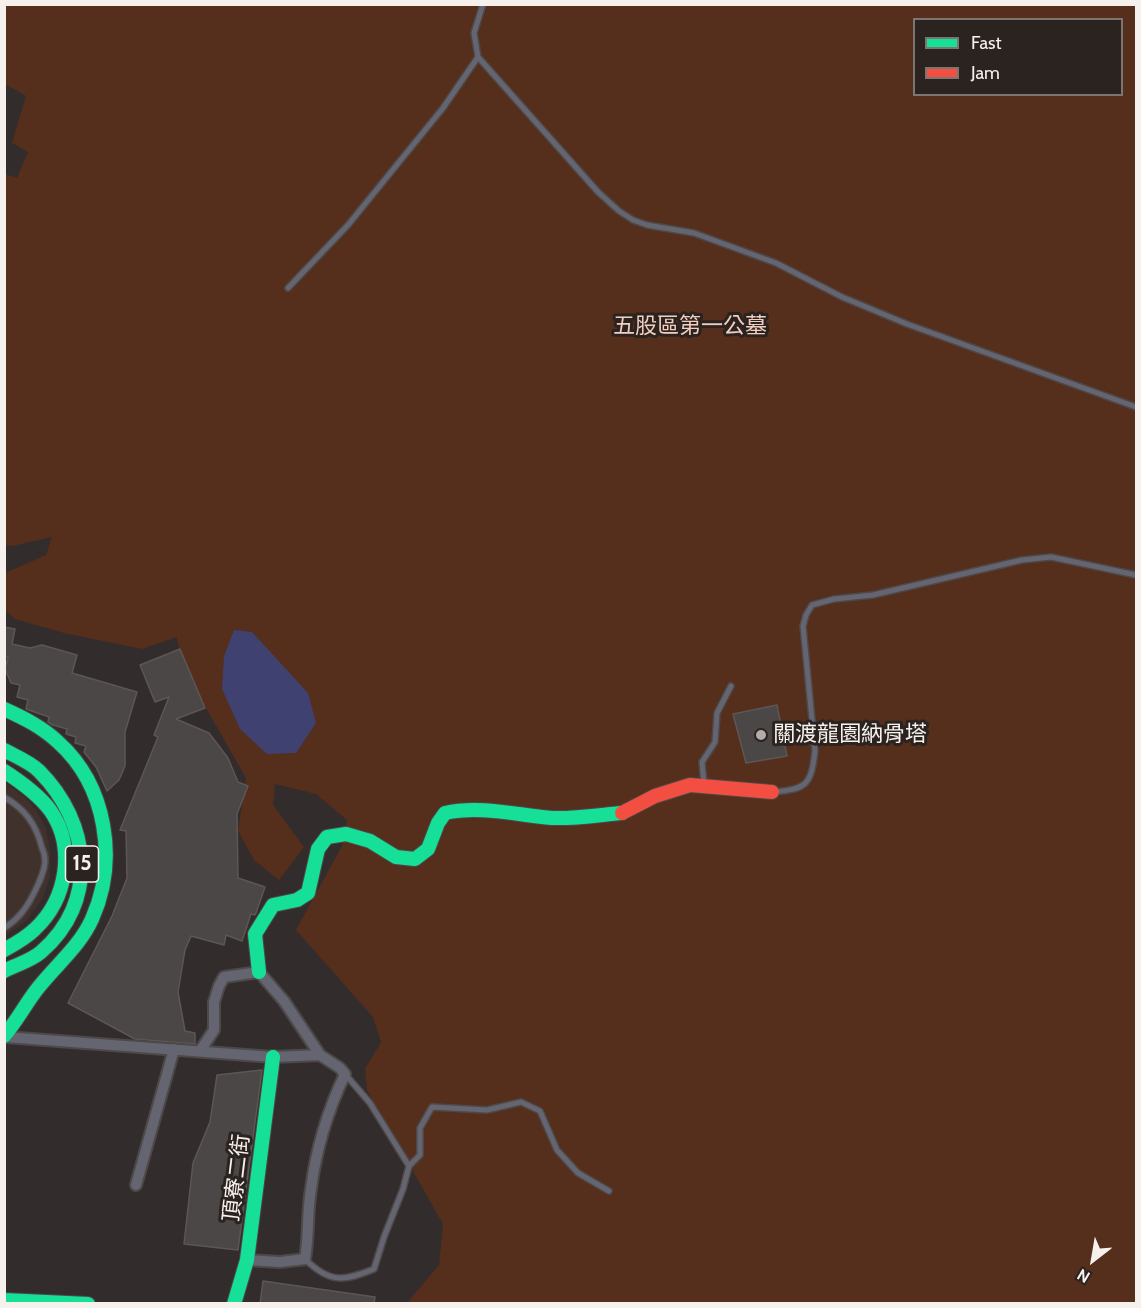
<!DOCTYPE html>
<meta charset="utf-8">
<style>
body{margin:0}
#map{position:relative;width:1141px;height:1308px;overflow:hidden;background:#322d2c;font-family:Cabin,sans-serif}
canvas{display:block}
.frame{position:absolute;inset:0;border:6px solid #f7f1ee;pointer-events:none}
.legend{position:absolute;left:913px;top:18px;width:210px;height:78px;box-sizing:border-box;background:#2b231f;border:2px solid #7d7572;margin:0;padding:8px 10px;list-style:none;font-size:18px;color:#f7f1ee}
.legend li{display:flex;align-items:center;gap:12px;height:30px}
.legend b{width:30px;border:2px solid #7d7572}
.north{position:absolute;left:1063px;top:1230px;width:60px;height:60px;-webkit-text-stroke:4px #2b231f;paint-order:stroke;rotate:211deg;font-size:16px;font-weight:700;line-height:24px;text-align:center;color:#f7f1ee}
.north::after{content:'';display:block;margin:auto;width:21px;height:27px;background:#f7f1ee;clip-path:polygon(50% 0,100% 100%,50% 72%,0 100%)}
</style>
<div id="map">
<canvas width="1141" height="1308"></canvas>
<div class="frame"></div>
<ul class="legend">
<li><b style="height:8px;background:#16e098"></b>Fast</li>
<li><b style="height:8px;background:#f24e42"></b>Jam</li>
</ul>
<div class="north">N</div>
</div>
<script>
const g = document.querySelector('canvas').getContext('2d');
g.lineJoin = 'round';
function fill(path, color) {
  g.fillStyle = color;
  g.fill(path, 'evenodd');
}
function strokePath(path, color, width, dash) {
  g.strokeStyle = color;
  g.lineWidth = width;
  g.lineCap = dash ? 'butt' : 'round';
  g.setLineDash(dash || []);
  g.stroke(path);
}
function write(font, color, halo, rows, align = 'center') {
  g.font = font + ' Cabin,"Noto Sans TC",sans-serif';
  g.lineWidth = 6;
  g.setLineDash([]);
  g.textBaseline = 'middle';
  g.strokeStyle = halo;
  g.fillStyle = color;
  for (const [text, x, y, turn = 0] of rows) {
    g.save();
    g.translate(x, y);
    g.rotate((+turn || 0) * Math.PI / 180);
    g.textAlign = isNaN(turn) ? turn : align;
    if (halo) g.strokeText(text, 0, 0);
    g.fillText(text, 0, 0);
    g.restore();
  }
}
fill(new Path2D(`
 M5 783 23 796 36 810 46 829 50 850V877L42 900 25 922 5 936Z`), '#40312c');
fill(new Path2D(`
 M5 5H1136V1303H407L439 1265 443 1224 367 1090 365 1069 381 1042 373 1017 296 930 343 844 347 820 316 794 275 784 273 805 304 847 279 880 254 860 238 831 246 778 182 666 177 637 142 649 64 633 15 619 5 610V573L46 555 52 537 12 546 5 545V174L17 178 28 152 12 143 26 96 5 84ZM914 20H1122V94H914Z`), '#552e1c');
fill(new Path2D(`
 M234 630 252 632 308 693 316 723 296 753 267 754 240 729 222 689 224 656Z`), '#3f4170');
const building = new Path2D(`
 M4 627 15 629 12 644 30 648 42 645 77 655 72 673 137 692 125 732V766L119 780 107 791 96 767 84 752 86 746 75 743 76 737 66 734 67 729 53 725 48 722 49 717 26 709 28 700 17 697 20 685 11 683 5 669 8 657 4 656Z
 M180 649 205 708 176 719 209 733 228 758 238 782 248 786 237 814 238 878 265 887 256 913 255 915 251 914 242 941 226 935 224 945 191 936 185 950 178 992 185 1031 195 1033V1044L135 1039 68 1003 112 916 127 878 126 831 120 830 158 737 154 735 169 697 155 702 140 665Z
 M777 705 787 756 746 763 733 714Z
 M262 1070 238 1250 184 1244 193 1163 210 1122 217 1075Z
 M263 1281 375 1297 374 1304H260Z`);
fill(building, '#4b4746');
strokePath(building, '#5c5756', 1.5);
const lane = new Path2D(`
 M483 4 474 33 478 57 598 192 619 211 633 220 647 225 694 233 776 263 842 297 907 324 1136 407
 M288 288 348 225 443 108 478 57
 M704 785 702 762 715 742 717 713 731 686
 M773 792C807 789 811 785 815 751L803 626 806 615 812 605 834 599 873 595 1022 560 1051 557 1136 575
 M4 797C25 809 36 824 42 848 44 852 45 857 45 862 44 873 39 883 34 893 27 907 19 919 4 928
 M345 1074 370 1103 409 1166
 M305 1259C330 1284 344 1281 374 1269L384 1237 403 1189 409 1166 420 1155V1128L432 1107 487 1110 521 1102 540 1111 557 1150 578 1173 609 1191`);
const street = new Path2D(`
 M5 1037 273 1057 320 1055
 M200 1051 214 1030V1002L219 986 224 977 259 972 284 1001 320 1055 340 1068 345 1074C328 1110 316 1150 311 1189 307 1212 309 1236 305 1259L280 1262 247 1260
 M136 1185 174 1049`);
const fast = new Path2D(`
 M4 709C24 718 42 727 58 742 107 786 118 861 92 919 80 946 56 965 38 988 26 1003 17 1021 4 1036
 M4 750C15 756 30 762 39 771 91 823 99 902 41 952 31 961 15 965 4 971
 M4 771C21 782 38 794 50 810 76 847 67 899 35 929 26 938 15 944 4 950
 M259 972 255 934 273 905 297 900 308 893 318 849 327 837 346 834 370 841 396 857 415 859 428 849 438 823 445 813C480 805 517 815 552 818 575 819 599 815 622 813
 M4 1300 88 1304
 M234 1304 247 1260 273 1057`);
const jam = new Path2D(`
 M622 813 655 796 690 785 772 792`);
strokePath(lane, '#4d4948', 8);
strokePath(street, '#4d4948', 14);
strokePath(fast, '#4d4948', 16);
strokePath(jam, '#4d4948', 16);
strokePath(lane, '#656571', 5);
strokePath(street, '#656571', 10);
strokePath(fast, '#16e098', 14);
strokePath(jam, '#f24e42', 14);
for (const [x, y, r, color] of [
 [761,735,6,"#b2acaa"]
]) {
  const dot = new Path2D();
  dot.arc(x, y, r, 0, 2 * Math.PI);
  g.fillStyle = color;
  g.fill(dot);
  strokePath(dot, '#2b231f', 2);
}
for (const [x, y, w] of [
 [82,864,33]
]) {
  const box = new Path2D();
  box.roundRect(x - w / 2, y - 18, w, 36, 4.5);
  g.fillStyle = '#2b231f';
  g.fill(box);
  strokePath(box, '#f7f1ee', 1.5);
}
write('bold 21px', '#f7f1ee', null, [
 ["15",82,864]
]);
write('22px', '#f3cebf', '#2b231f', [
 ["五股區第一公墓",690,327]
]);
write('22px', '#f7f1ee', '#2b231f', [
 ["關渡龍園納骨塔",773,735]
], 'left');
write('22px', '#f7f1ee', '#2b231f', [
 ["頂寮二街",237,1178,-83]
]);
</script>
